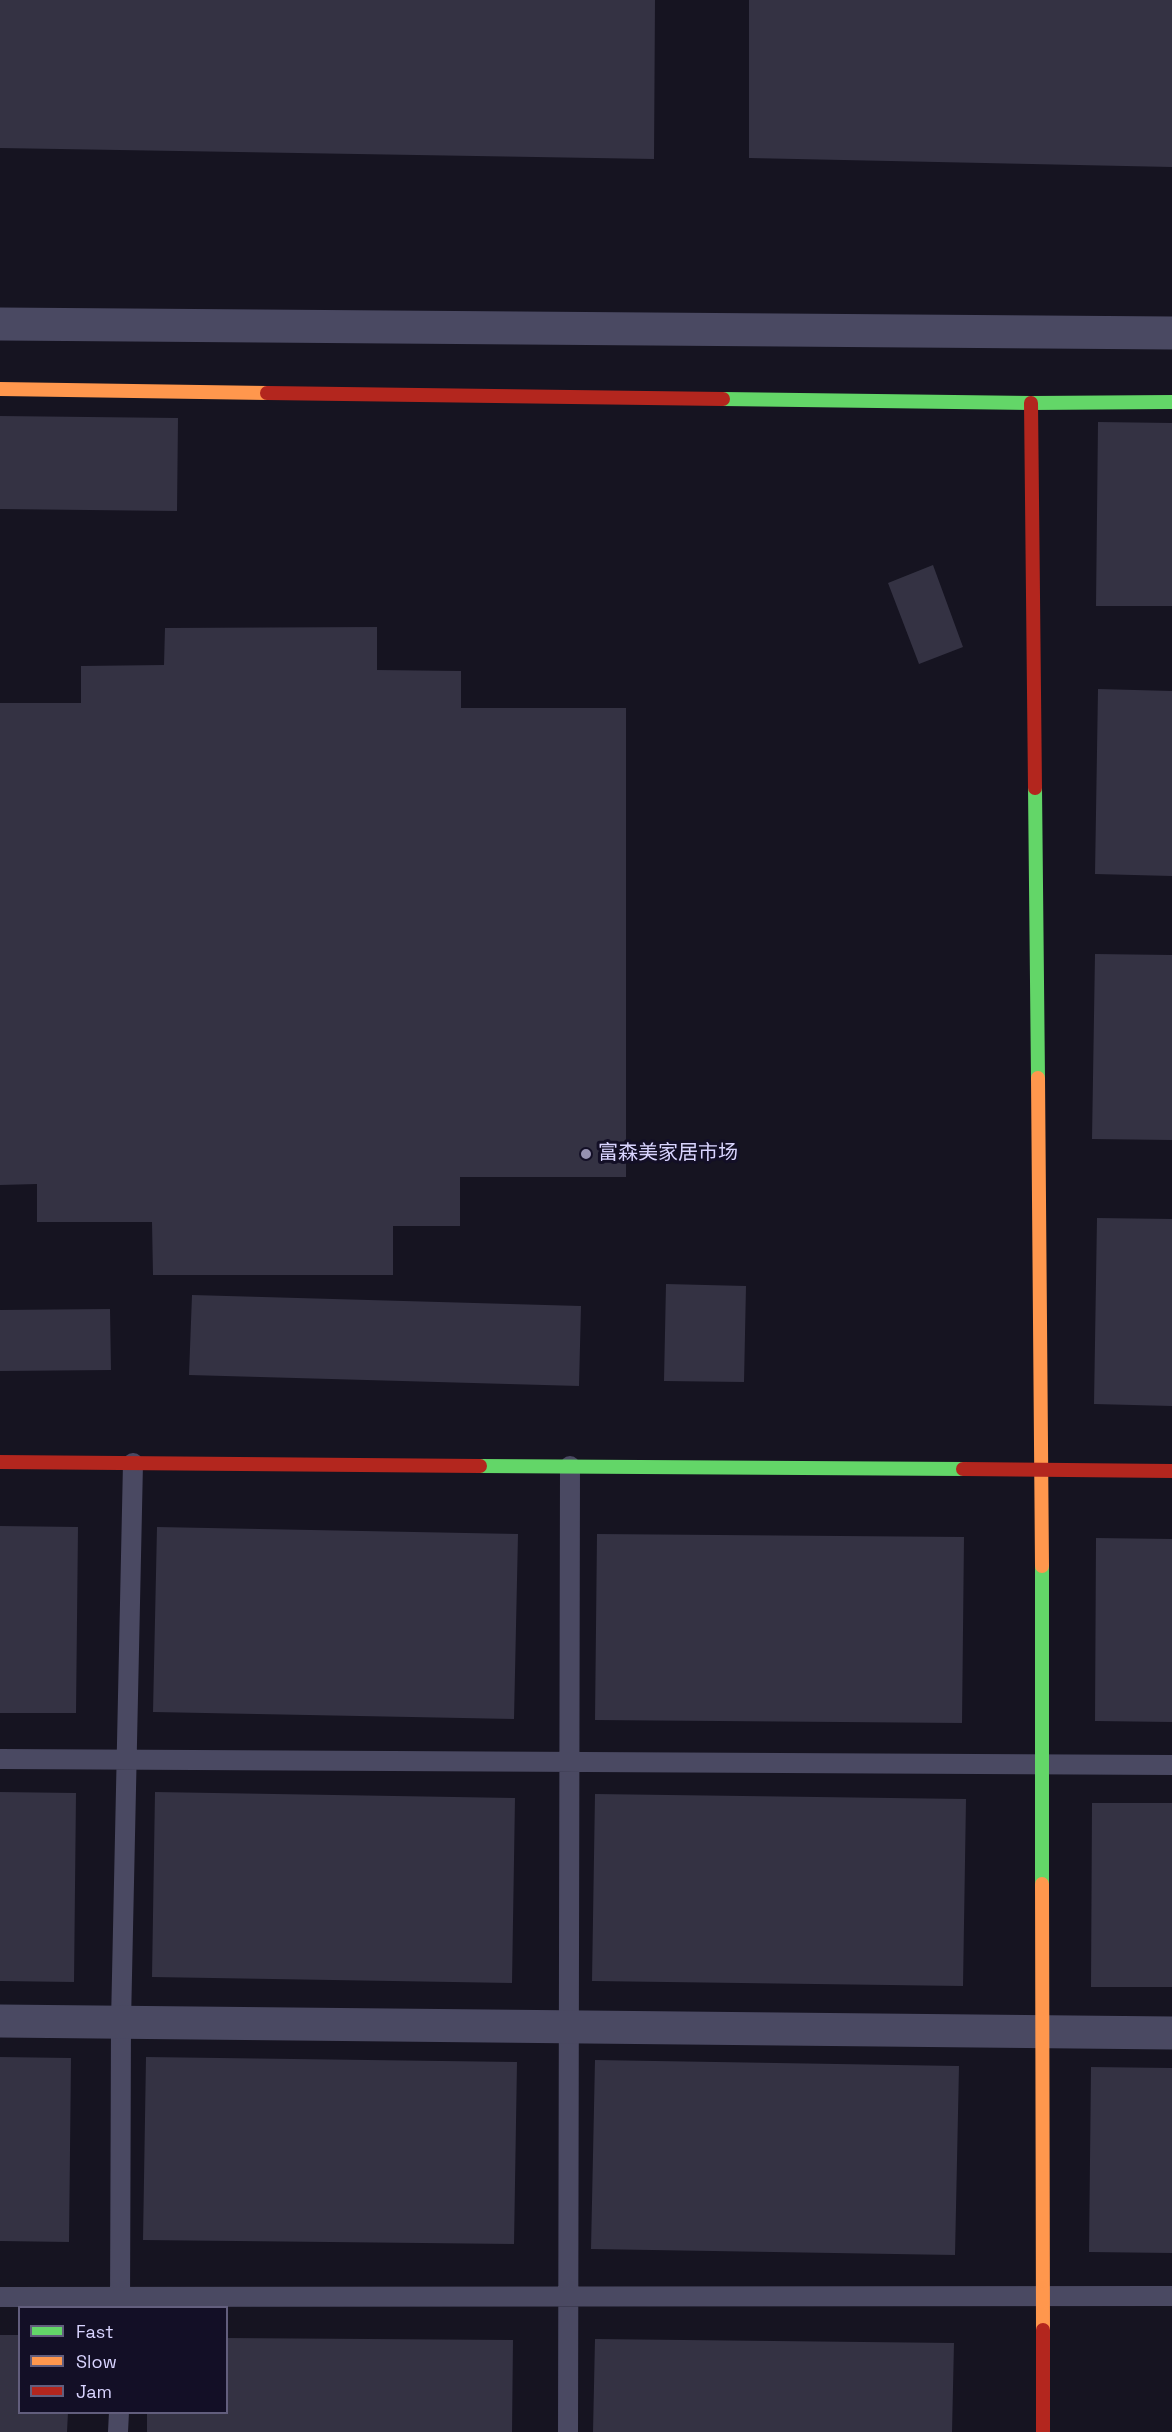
<!DOCTYPE html>
<meta charset="utf-8">
<style>
body{margin:0}
#map{position:relative;width:1172px;height:2432px;overflow:hidden;background:#161421;font-family:"Space Grotesk",sans-serif}
canvas{display:block}
.legend{position:absolute;left:18px;top:2306px;width:210px;height:108px;box-sizing:border-box;background:#130f26;border:2px solid #625e7d;margin:0;padding:8px 10px;list-style:none;font-size:18px;color:#d9d4ff}
.legend li{display:flex;align-items:center;gap:12px;height:30px}
.legend b{width:30px;border:2px solid #625e7d}
</style>
<div id="map">
<canvas width="1172" height="2432"></canvas>
<ul class="legend">
<li><b style="height:8px;background:#63d668"></b>Fast</li>
<li><b style="height:8px;background:#ff974d"></b>Slow</li>
<li><b style="height:8px;background:#b3261e"></b>Jam</li>
</ul>
</div>
<script>
const g = document.querySelector('canvas').getContext('2d');
g.lineJoin = 'round';
function fill(path, color) {
  g.fillStyle = color;
  g.fill(path, 'evenodd');
}
function strokePath(path, color, width, dash) {
  g.strokeStyle = color;
  g.lineWidth = width;
  g.lineCap = dash ? 'butt' : 'round';
  g.setLineDash(dash || []);
  g.stroke(path);
}
function write(font, color, halo, rows, align = 'center') {
  g.font = font + ' "Space Grotesk","Noto Sans SC",sans-serif';
  g.lineWidth = 6;
  g.setLineDash([]);
  g.textBaseline = 'middle';
  g.strokeStyle = halo;
  g.fillStyle = color;
  for (const [text, x, y, turn = 0] of rows) {
    g.save();
    g.translate(x, y);
    g.rotate((+turn || 0) * Math.PI / 180);
    g.textAlign = isNaN(turn) ? turn : align;
    if (halo) g.strokeText(text, 0, 0);
    g.fillText(text, 0, 0);
    g.restore();
  }
}
fill(new Path2D(`
 M0 0H655L654 159 0 148Z
 M749 0H1172V167L749 158Z
 M0 416 178 418 177 511 0 509Z
 M1098 422 1172 423V606H1096Z
 M933 565 963 647 919 664 888 583Z
 M377 627V670L461 671V708H626V1177H460V1226H393V1275H153L152 1222H37V1184L0 1185V703H81V666L164 665 165 628Z
 M1098 689 1172 691V876L1095 874Z
 M1095 954 1172 955V1140L1092 1139Z
 M1097 1218 1172 1219V1406L1094 1404Z
 M666 1284 746 1286 744 1382 664 1381Z
 M192 1295 581 1306 579 1386 189 1375Z
 M110 1309 111 1370 0 1371V1310Z
 M0 1526 78 1527 76 1713H0Z
 M157 1527 518 1534 514 1719 153 1712Z
 M597 1534 964 1537 962 1723 595 1720Z
 M1096 1538 1172 1539V1722L1095 1721Z
 M0 1792 76 1793 74 1982 0 1981Z
 M155 1792 515 1798 512 1983 152 1977Z
 M595 1794 966 1799 963 1986 592 1981Z
 M1092 1803H1172V1987H1091Z
 M0 2057 71 2058 69 2242 0 2241Z
 M146 2057 517 2062 514 2244 143 2240Z
 M595 2060 959 2066 955 2255 591 2249Z
 M1091 2067 1172 2068V2253L1089 2252Z
 M0 2335H20V2412H68L67 2432H0Z
 M226 2338 513 2340 512 2432H147V2412H226Z
 M595 2339 954 2343 952 2432H593Z`), '#343243');
strokePath(new Path2D(`
 M0 1759 1172 1765
 M0 2297 1172 2296
 M120 2308 121 2022 133 1463
 M118 2432 119 2412
 M568 2432 570 1466`), '#4a4962', 20);
strokePath(new Path2D(`
 M0 324 1172 333
 M0 2021 1172 2033`), '#4a4962', 33);
strokePath(new Path2D(`
 M723 399 1031 403 1172 402
 M1035 788 1038 1078
 M480 1466 963 1469
 M1042 1566V1884`), '#63d668', 14);
strokePath(new Path2D(`
 M0 389 267 393
 M1038 1078 1042 1566
 M1042 1884 1043 2330`), '#ff974d', 14);
strokePath(new Path2D(`
 M267 393 723 399
 M1031 403 1035 788
 M0 1462 480 1466
 M963 1469 1172 1471
 M1043 2330V2432`), '#b3261e', 14);
for (const [x, y, r, color] of [
 [586,1154,6,"#9591b1"]
]) {
  const dot = new Path2D();
  dot.arc(x, y, r, 0, 2 * Math.PI);
  g.fillStyle = color;
  g.fill(dot);
  strokePath(dot, '#130f26', 2);
}
write('20px', '#d9d4ff', '#130f26', [
 ["富森美家居市场",598,1154]
], 'left');
</script>
